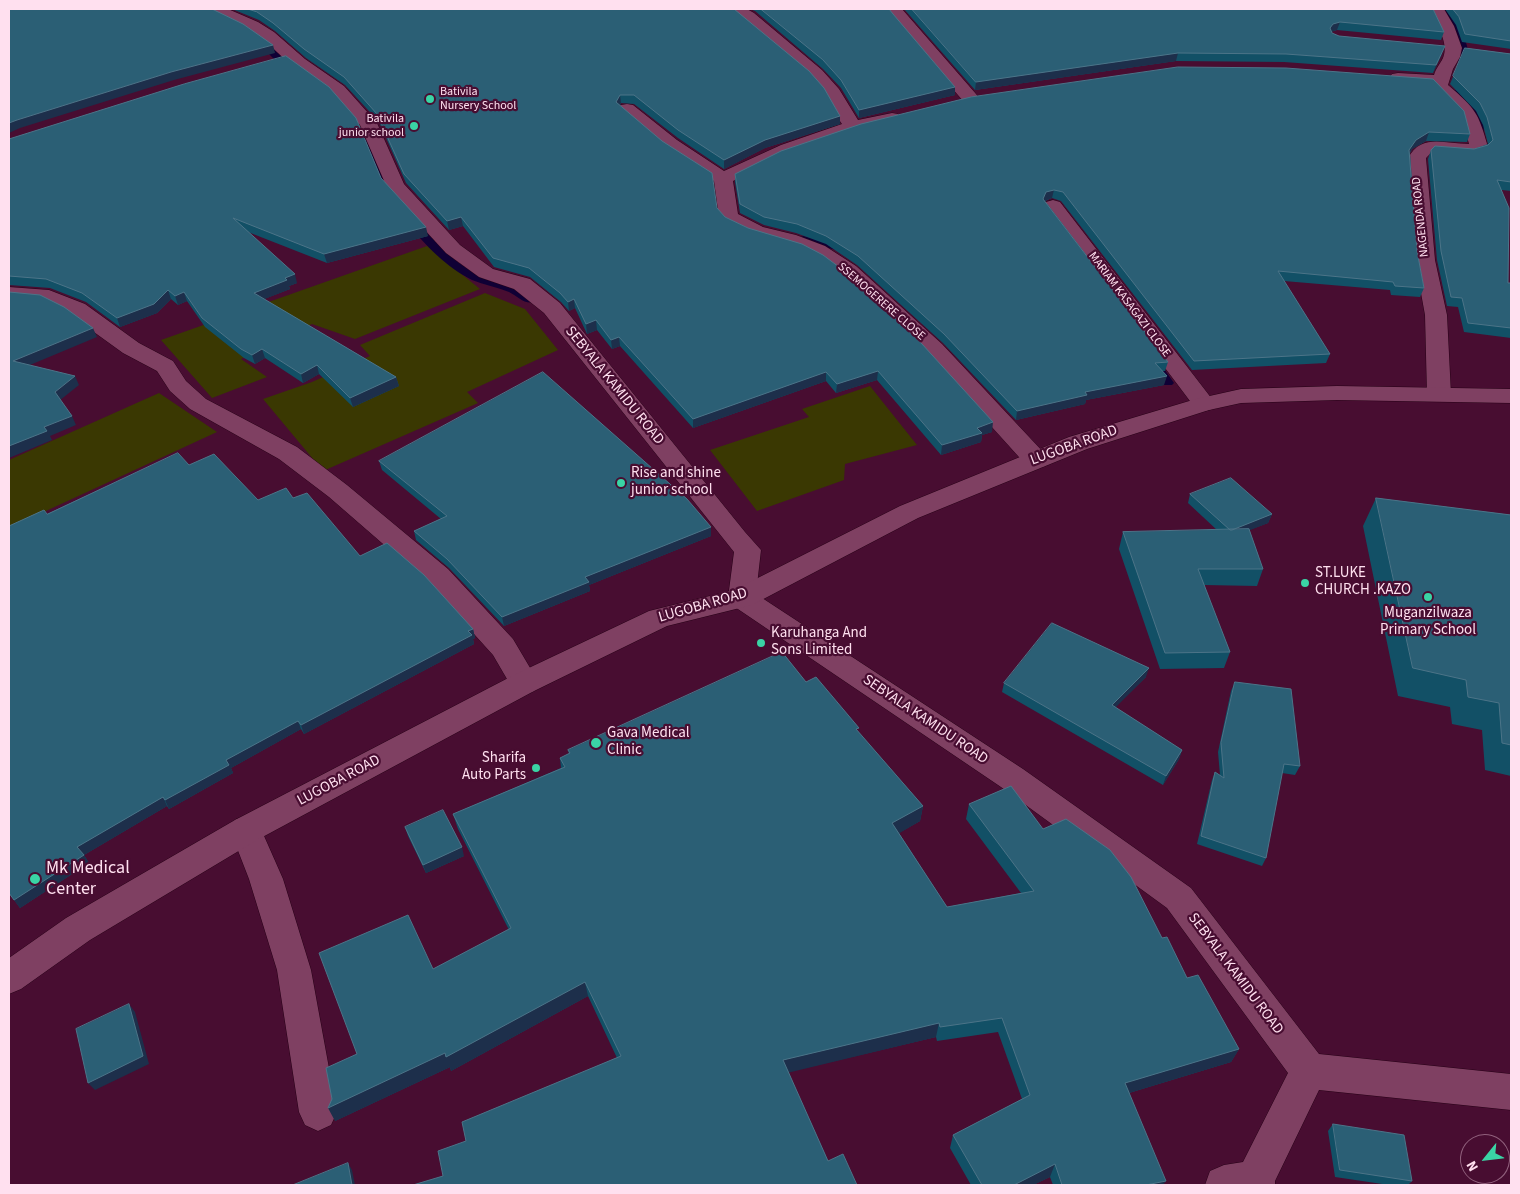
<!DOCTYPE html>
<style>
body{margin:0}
#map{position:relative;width:1520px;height:1194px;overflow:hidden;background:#480d31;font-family:"Source Sans 3",sans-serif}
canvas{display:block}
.frame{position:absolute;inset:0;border:10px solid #ffe0ef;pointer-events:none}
.north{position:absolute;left:1460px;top:1134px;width:50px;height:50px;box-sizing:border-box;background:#480d31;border:1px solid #91617d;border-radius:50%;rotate:241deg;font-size:14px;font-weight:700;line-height:20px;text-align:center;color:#ffe0ef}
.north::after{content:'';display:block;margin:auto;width:18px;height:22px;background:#3ad4a5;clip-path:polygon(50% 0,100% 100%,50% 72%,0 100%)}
</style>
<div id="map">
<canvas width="1520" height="1194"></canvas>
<div class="frame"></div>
<div class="north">N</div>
</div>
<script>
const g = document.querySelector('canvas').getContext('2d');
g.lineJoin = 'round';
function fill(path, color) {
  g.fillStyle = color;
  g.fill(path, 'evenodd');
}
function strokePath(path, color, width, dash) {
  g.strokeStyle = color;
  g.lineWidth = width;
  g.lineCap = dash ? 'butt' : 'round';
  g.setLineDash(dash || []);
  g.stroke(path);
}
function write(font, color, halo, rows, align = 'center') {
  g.font = font + ' "Source Sans 3",sans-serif';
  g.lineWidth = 4.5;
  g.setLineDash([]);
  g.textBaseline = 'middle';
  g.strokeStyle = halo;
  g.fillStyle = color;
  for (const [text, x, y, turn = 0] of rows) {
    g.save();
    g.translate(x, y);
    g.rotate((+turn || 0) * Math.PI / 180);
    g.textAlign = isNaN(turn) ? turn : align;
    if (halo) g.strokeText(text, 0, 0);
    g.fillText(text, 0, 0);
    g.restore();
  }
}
fill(new Path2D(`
 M427 246 480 289 355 339 312 324 241 359 267 377 212 398 161 340Z
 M485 293 525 309 558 350 467 392 478 403 323 471 263 399 312 382 370 356 360 345Z
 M870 386 917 445 845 464 844 480 757 511 710 450 809 417 802 409Z
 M159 393 217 432 9 528V460Z`), '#3a3802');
fill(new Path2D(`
 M1437 9H1445C1458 21 1466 37 1469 55L1445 69 1441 66 1446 60 1461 54 1453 30Z
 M258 39H264C270 46 277 51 283 56 288 59 290 65 295 68V72C285 73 266 50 258 43Z
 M1441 86 1465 93 1485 120 1482 141 1479 142 1474 139 1473 127 1475 120 1459 97 1438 91 1437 89Z
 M364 138 369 141 393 186 391 188H385L383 186 359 141Z
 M413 220 417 221C433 240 452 261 475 273 494 283 521 283 535 300L534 302C525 305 517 296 509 292 497 287 484 285 472 280 448 268 424 245 408 223Z
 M803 236 849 247 850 249 845 252 799 241 798 239Z
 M1156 362 1160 363 1174 383 1172 385H1164L1162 383 1150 365Z`), '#100035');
const street = new Path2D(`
 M207 9H228L258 22 274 32 305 59 344 86 377 123 404 184 460 245 493 269 530 279 560 303 745 532 761 550 756 594 1023 769 1191 888 1319 1054 1511 1074V1110L1319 1090 1275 1181V1185H1205L1210 1171 1224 1165 1243 1162 1288 1073 1167 908 1001 787 732 605 728 598 734 552 544 313 514 289 479 277 446 253 388 190 360 125 332 94 293 67 262 38 246 28 209 12Z
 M728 9H747L754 13 822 70 839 89 858 120 892 113 898 114 901 118 898 122 853 132 810 146 733 181 738 214 763 227 796 235 825 246 856 266 942 344 1045 454 1048 460 1045 466 1036 468 1027 466C981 415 936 363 886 316 863 294 841 272 813 256 789 241 734 239 719 217L714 181 663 148 621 113 618 109 621 105 627 104 633 105 677 140 724 171 781 145 842 124 831 108 825 95 810 78Z
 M886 9H902L976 94 979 98 976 102 970 103 964 102 894 21Z
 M1428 9H1444L1454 26 1462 48 1460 57 1453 69 1448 85C1476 109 1478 112 1488 147 1478 162 1447 154 1431 153L1426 158 1435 260 1447 315 1451 394 1447 399 1439 401 1431 399 1427 394 1425 315 1415 260 1408 158C1422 133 1444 144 1469 144L1462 118 1431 85 1392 82 1389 78 1392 74 1398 73 1434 75C1436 68 1440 64 1443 58 1450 43 1435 22 1428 9Z
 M1053 200 1060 202 1212 399 1216 404 1212 409 1204 411 1196 409 1043 206 1046 202Z
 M9 287 49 290 85 304 139 343 173 361 186 381 206 399 297 447 347 485 448 569 513 639 539 683 534 691 524 694 514 691 493 655 428 583 329 497 279 459 190 409 170 391 157 371 123 353 69 314 45 302 9 299Z
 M246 816 257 820 283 879 311 970 337 1112 331 1125 318 1131 305 1125 299 1112 277 970 249 879 230 830 235 820Z`);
const secondary = new Path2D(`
 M1337 386 1511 389V403L1337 400 1241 403 1209 410 1087 449 918 518 752 605 667 626 534 691 257 840 90 940 21 989 9 994V958L66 918 235 820 514 675 649 611 734 590 900 506 1069 437 1196 399 1241 389Z`);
strokePath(street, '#270017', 1);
strokePath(secondary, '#270017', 1);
fill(street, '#7f4062');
fill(secondary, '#7f4062');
fill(new Path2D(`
 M232 9H734L840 124 765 148 724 169 678 138 634 104 621 103 620 105 725 217 992 432 982 435 981 442 941 455 877 380 836 393 826 381 693 428 620 346 612 349 597 330 587 334 575 308 569 311 561 302 530 277 494 267 463 226 449 230 406 183 379 122 345 85 306 58 275 31 259 20Z
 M750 9H889L955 95 859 118 841 88 823 69 755 11Z
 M904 9H1433L1444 32 1441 40 1337 30 1331 32 1332 33 1339 36 1442 54 1433 73 1284 62 1176 61 975 90Z
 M1445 9H1511V49L1462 42 1456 25Z
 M1465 48 1511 54V191L1502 190 1508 283H1511V338L1464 332 1458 307 1447 306 1437 260 1428 159 1431 150 1474 149 1488 144 1483 125 1476 111 1450 84Z
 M971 97 1470 134 1467 142 1426 141 1412 149 1410 153 1417 251 1424 288 1420 297 1391 295 1390 290 1284 281 1330 354 1326 363 1192 370 1061 201 1052 198 1045 201 1168 362 1165 371H1163L1164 385 1086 400 1085 404 1016 420 943 343 857 265 826 244 796 233 764 225 740 213 735 182V174Z
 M9 139 381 178 428 236 327 263 248 232 297 283 289 286 290 289 264 299 396 377 399 386 353 407 319 374 303 383 265 358 255 364 244 358 205 327 187 301 178 305 171 299 157 313 120 327 86 302 50 288 9 285Z
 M379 461 711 536 589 585 590 591 504 626 449 568 416 540 414 531 441 519 382 470Z
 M189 465 258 500 293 498 360 556 473 629 475 638 473 639 474 644 304 734 301 729 231 768 233 773 169 809 167 806 84 855 89 863 20 908 9 893 47 514Z
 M1190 494 1272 514 1268 523 1249 530 1263 569 1257 586 1204 585 1230 652 1224 668 1160 669 1119 549 1123 532 1217 530 1188 503Z
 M1376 498 1511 515V776L1485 770 1482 730 1452 724 1450 707 1398 696 1363 526Z
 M1146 677 1115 707 1182 750 1179 759 1163 785 1002 692 1004 683Z
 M806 682 858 732 923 806 920 821 899 833 947 907 1021 893 966 819 969 804 1043 829 1162 938 1187 978 1239 1049 1231 1062 1129 1093 1163 1185H1053L1050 1177 1033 1185H971L950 1148 953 1135 1022 1099 998 1032 937 1041 936 1037 788 1072 828 1161 857 1185 443 1176 466 1141 617 1058 588 996 451 1071 450 1067 335 1121 357 1054 509 930 458 829 453 814 561 768 560 758 569 754 568 750Z
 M1235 682 1300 766 1295 775 1282 773 1266 858 1262 866 1197 844 1212 780 1215 772 1220 775 1218 752 1231 691Z
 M405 827 464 856 426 873 408 836Z
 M1333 1124 1412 1181 1408 1185H1389L1335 1177 1328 1131Z`), '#125066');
fill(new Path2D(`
 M1340 22 1337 30 1330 32V28L1333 24Z
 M273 45 275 53 174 80 20 128 9 133V123L17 120 171 72Z
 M1445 46 1442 54 1433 73 1436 65Z
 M1178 53 1176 61 975 90 976 82Z
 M955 87V95L859 118V110Z
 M620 95 621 103 617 110 616 102Z
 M840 116V124L765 148 724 169V160L765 140Z
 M1429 132 1426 141 1412 149 1406 158 1409 150 1416 140Z
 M1054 190 1052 198 1044 201 1043 199 1046 192Z
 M461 217 463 226 449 230 447 221Z
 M426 227 428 236 327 263 324 254Z
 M295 274 297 283 289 286 290 289 257 302 254 293 285 278Z
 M168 290 171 299 157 313 120 327 117 318Z
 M184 292 187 301 178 305 175 296Z
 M574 299 575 308 569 311 568 302Z
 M596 320 597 330 587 334 586 324Z
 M93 328 97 337 18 370 13 361Z
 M619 337 620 346 612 349 611 340Z
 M262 349 265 358 255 364 252 355Z
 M317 365 319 374 303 383 301 374Z
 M878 371 877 380 836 393 837 384Z
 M826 372V381L693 428V419Z
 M75 376 79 385 59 401 55 392Z
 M1167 376 1164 385 1086 400 1085 404 1016 420 1017 411 1085 392Z
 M396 377 399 386 353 407 350 398Z
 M72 416 76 425 50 436 52 440 9 458V446L44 427Z
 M993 422 992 432 982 435 981 442 941 455 942 445 977 428Z
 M1272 514 1268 523 1228 539 1231 530Z
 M711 527V536L589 585 590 591 504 626 502 617 585 577Z
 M473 629 475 638 473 639 474 644 304 734 301 725Z
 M1149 668 1146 677 1109 714 1112 705Z
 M298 721 301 729 231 768 233 773 169 809 165 800 226 760Z
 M1182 750 1179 759 1163 785 1166 776Z
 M163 797 167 806 84 855 89 863 20 908 14 900 77 847Z
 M923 806 920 821 891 838 892 823Z
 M462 847 464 856 426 873 423 865Z
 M585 982 588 996 451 1071 450 1067 335 1121 328 1108Z
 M129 1004 135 1012 149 1064 95 1090 88 1083Z
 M939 1023 936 1037 783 1074V1060Z
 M1239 1049 1231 1062 1119 1096 1125 1083Z
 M348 1163 352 1170 355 1185H352Z
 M1055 1164 1050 1177 1033 1185H1014Z
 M1166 1181 1163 1185H1146Z`), '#1d2f4b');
const building = new Path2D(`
 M9 9H212L243 24 273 45 171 72 17 120 9 123Z
 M248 9H734L809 71 824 88 840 116 765 140 724 160 678 130 634 95H620L616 102 662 141 712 173 717 208 725 217 748 228 802 244 823 255 851 276 922 344 993 422 977 428 982 433 942 445 878 371 837 384 826 372 693 419 619 337 611 340 596 320 586 324 574 299 568 302 560 293 529 268 493 258 461 217 447 221 404 174 377 114 344 77 304 49 273 23 257 12Z
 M761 9H889L893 14 955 87 859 110 841 80 823 60Z
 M912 9H1433L1444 32 1340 22 1333 24 1330 28 1332 33 1339 36 1445 46 1436 65 1286 54 1178 53 976 82Z
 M1453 9H1511V41L1465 34 1459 17Z
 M1465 48 1511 54V182L1497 180 1509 208 1508 283H1511V328L1468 323 1462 298 1451 297 1441 251 1431 150 1435 146 1474 149 1488 145 1493 140 1487 117 1480 103 1453 76Z
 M286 56 329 87 356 118 381 178 426 227 324 254 233 218 295 274 285 278 287 280 254 293 396 377 350 398 317 365 301 374 262 349 252 355 241 349 202 318 184 292 175 296 168 290 154 304 117 318 82 293 46 279 9 276V139L184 84Z
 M1178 67 1286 68 1433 79 1464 111 1470 134 1429 132 1416 140 1409 150 1417 251 1424 288 1395 286 1393 282 1278 271 1330 354 1194 361 1063 192 1054 190 1046 192 1043 199 1168 362 1155 363 1167 376 1085 392 1087 395 1017 411 944 334 858 256 826 236 797 224 764 217 740 204 735 174 781 151 861 124 971 97Z
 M9 292 40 295 64 307 93 328 13 361 75 376 55 392 72 416 44 427 47 431 9 446Z
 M543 372 687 499 711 527 585 577 589 582 502 617 447 559 414 531 447 516 379 461Z
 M178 453 189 465 214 454 258 500 286 488 293 498 307 493 360 556 387 543 424 575 473 629 468 631 472 635 301 725 298 721 226 760 229 765 165 800 163 797 77 847 84 855 14 900 9 893V526L44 510 47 514Z
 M1231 478 1272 514 1232 530H1230L1190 494Z
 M1376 498 1511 515V745L1502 743 1499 703 1468 697 1466 680 1413 668Z
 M1249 529 1263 569H1198L1230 652 1165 653 1123 532Z
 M1052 623 1149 668 1112 705 1182 750 1166 776 1004 683Z
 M782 652 806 682 816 677 859 728 856 729 923 806 892 823 947 907 1034 891 969 804 1011 786 1043 829 1066 819 1110 850 1131 877 1162 938 1167 937 1187 978 1198 975 1239 1049 1125 1083 1166 1181 1146 1185H1062L1055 1164 1014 1185H982L953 1135 1030 1095 1002 1018 940 1027 939 1023 783 1060 828 1161 843 1154 857 1185H413L443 1176 438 1151 466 1141 462 1122 621 1056 585 982 446 1057 445 1053 328 1108 332 1099 326 1068 357 1054 319 953 408 915 433 969 511 928 453 814 565 767 560 758 570 753 568 750Z
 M1235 682 1291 689 1300 766 1284 764 1266 858 1201 836 1215 772 1224 778 1221 743Z
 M443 810 462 847 423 865 405 827Z
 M129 1004 143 1056 88 1083 76 1029Z
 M1333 1124 1404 1135 1412 1181 1340 1170Z
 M348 1163 352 1185H293Z`);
fill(building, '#2b5f75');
strokePath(building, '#4c7488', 1);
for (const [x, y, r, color] of [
 [430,99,5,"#3ad4a5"],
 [414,126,5,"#3ad4a5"],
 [621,483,5,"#3ad4a5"],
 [1305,583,5,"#3ad4a5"],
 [1428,597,5,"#3ad4a5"],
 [761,643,5,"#3ad4a5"],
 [596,743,6,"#3ad4a5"],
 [536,768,5,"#3ad4a5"],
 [35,879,6,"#3ad4a5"]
]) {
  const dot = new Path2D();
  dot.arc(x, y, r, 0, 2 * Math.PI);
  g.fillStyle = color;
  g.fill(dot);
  strokePath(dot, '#480d31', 2);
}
write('12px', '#ffe0ef', '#480d31', [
 ["Bativila",440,92],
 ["Nursery School",440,106],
 ["Bativila",404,119,"right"],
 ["junior school",404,133,"right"]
], 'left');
write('12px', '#ffe0ef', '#480d31', [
 ["NAGENDA ROAD",1421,217,-96],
 ["SSEMOGERERE CLOSE",881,302,41],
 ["MARIAM KASAGAZI CLOSE",1129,305,53]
]);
write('15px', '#ffe0ef', '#480d31', [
 ["SEBYALA KAMIDU ROAD",614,386,51],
 ["LUGOBA ROAD",1074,446,-20],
 ["LUGOBA ROAD",703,606,-16],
 ["SEBYALA KAMIDU ROAD",925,720,34],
 ["LUGOBA ROAD",339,781,-28],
 ["SEBYALA KAMIDU ROAD",1235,974,53]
]);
write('15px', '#ffe0ef', '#480d31', [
 ["Rise and shine",631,474],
 ["junior school",631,491],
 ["ST.LUKE",1315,574],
 ["CHURCH .KAZO",1315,591],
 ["Muganzilwaza",1428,614,"center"],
 ["Primary School",1428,631,"center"],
 ["Karuhanga And",771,634],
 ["Sons Limited",771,651],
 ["Gava Medical",607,734],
 ["Clinic",607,751],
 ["Sharifa",526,759,"right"],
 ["Auto Parts",526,776,"right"]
], 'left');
write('18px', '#ffe0ef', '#480d31', [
 ["Mk Medical",46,869],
 ["Center",46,890]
], 'left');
</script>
